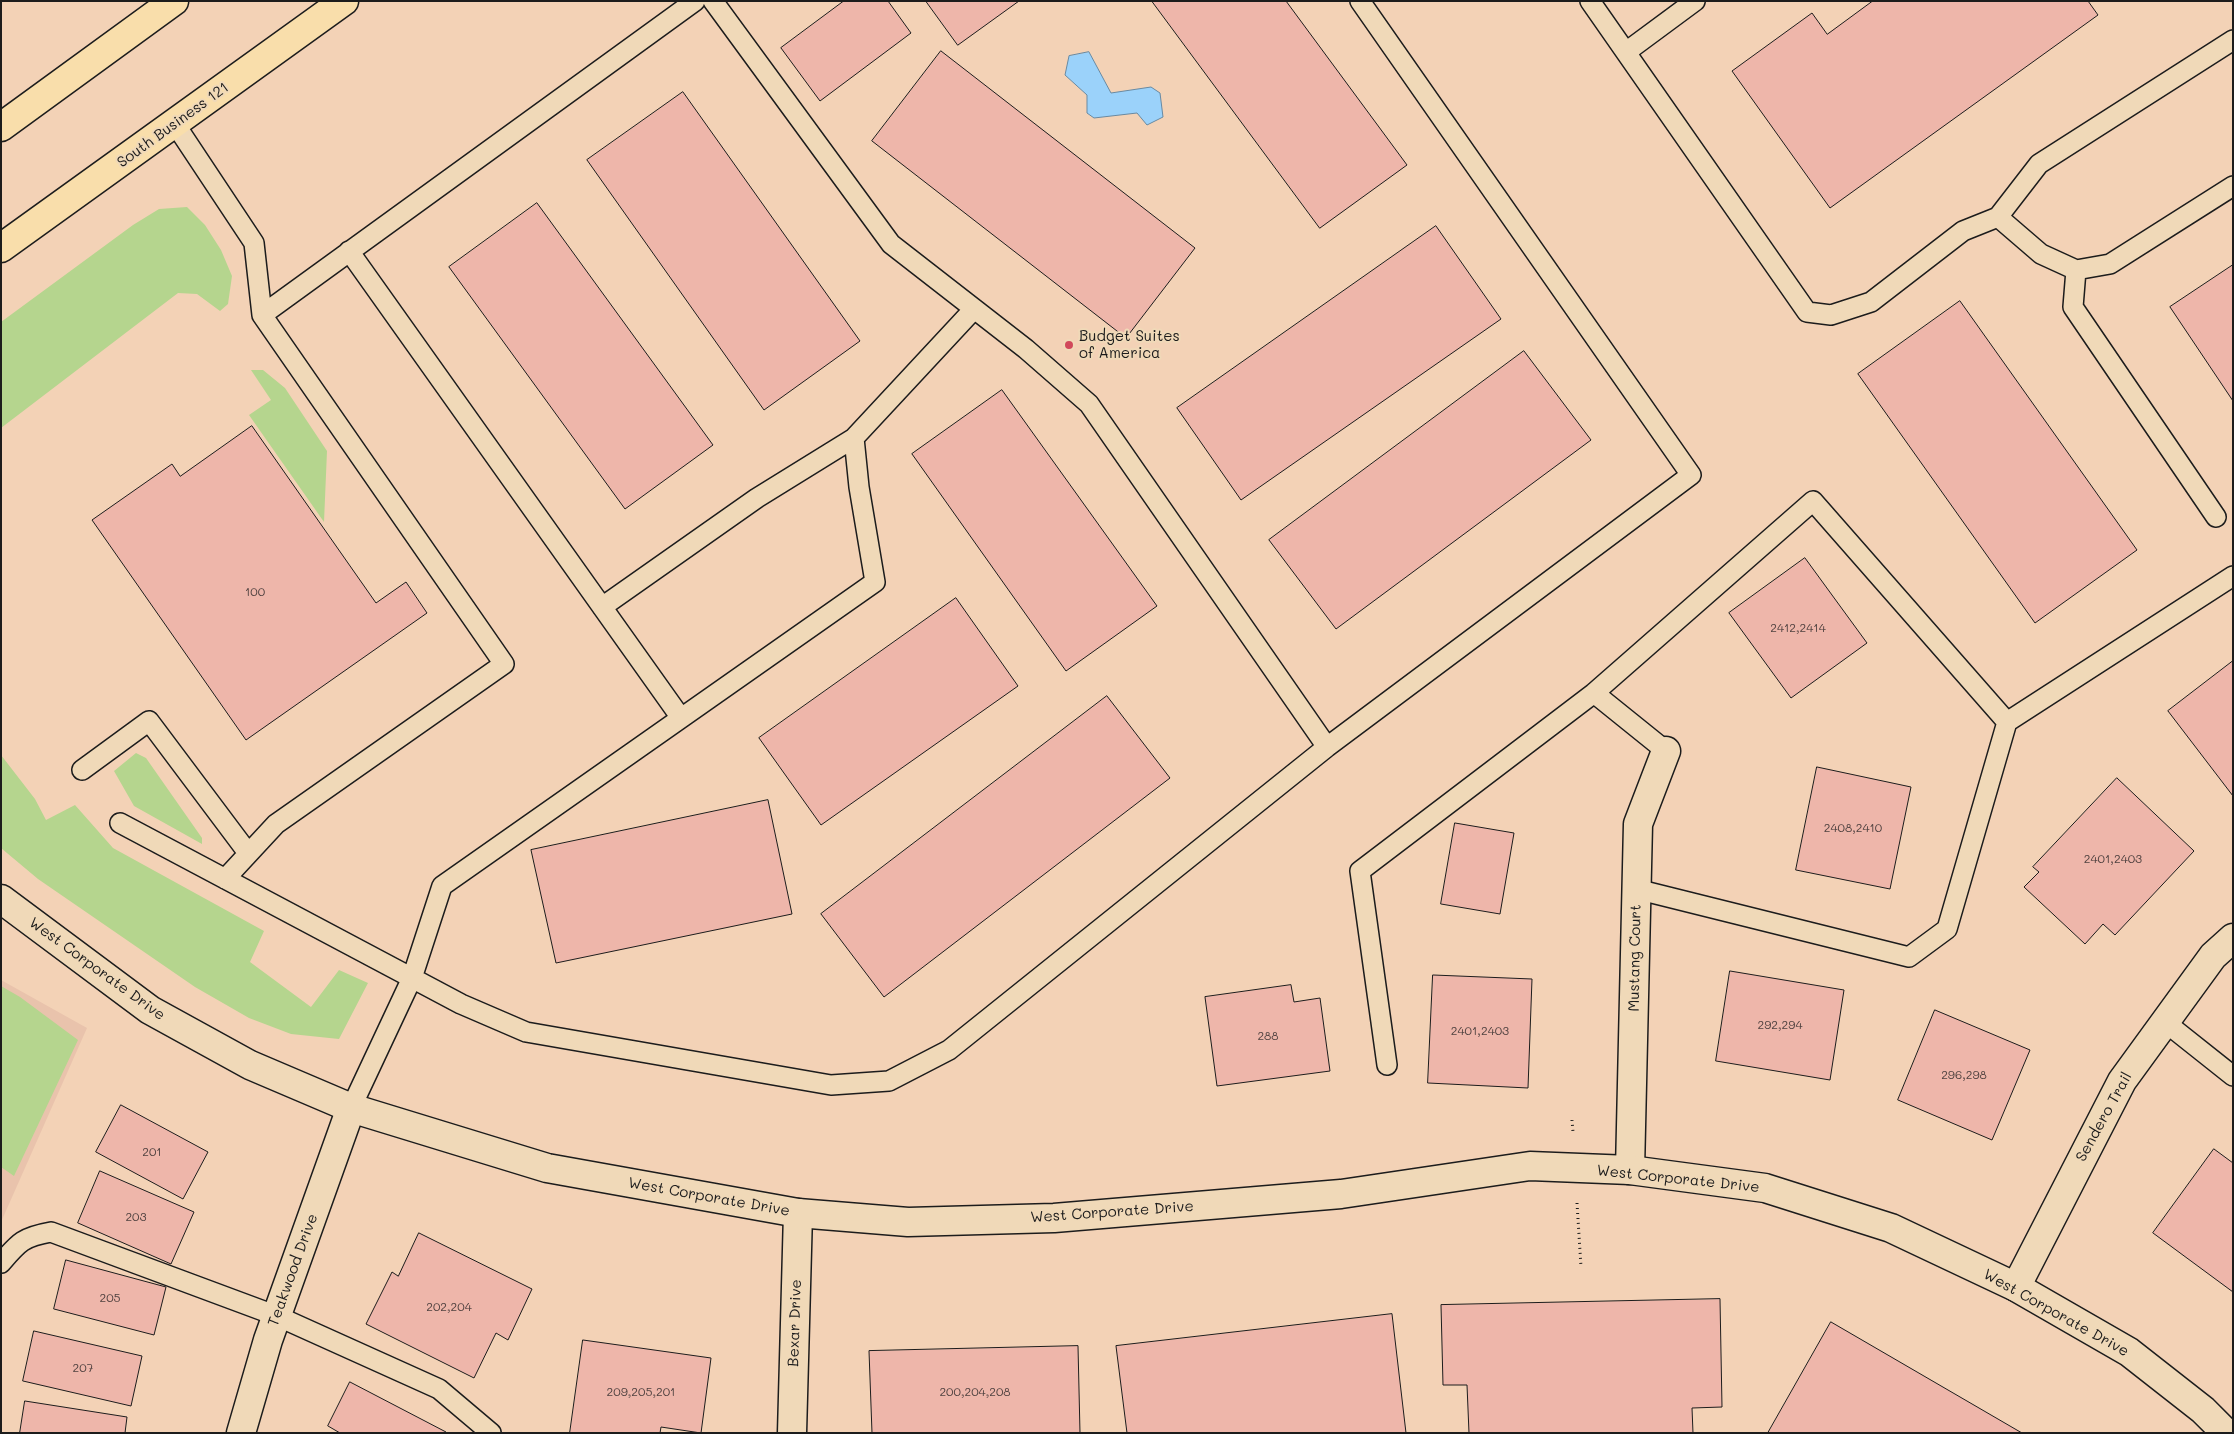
<!DOCTYPE html>
<style>
body{margin:0}
#map{position:relative;width:2234px;height:1434px;overflow:hidden;background:#f3d2b6;font-family:Mali,sans-serif}
canvas{display:block}
.frame{position:absolute;inset:0;border:2px solid #1c1c1c;pointer-events:none}
</style>
<div id="map">
<canvas width="2234" height="1434"></canvas>
<div class="frame"></div>
</div>
<script>
const g = document.querySelector('canvas').getContext('2d');
g.lineJoin = 'round';
function fill(path, color) {
  g.fillStyle = color;
  g.fill(path, 'evenodd');
}
function strokePath(path, color, width, dash) {
  g.strokeStyle = color;
  g.lineWidth = width;
  g.lineCap = dash ? 'butt' : 'round';
  g.setLineDash(dash || []);
  g.stroke(path);
}
function write(font, color, halo, rows, align = 'center') {
  g.font = font + ' Mali,sans-serif';
  g.lineWidth = 4;
  g.setLineDash([]);
  g.textBaseline = 'middle';
  g.strokeStyle = halo;
  g.fillStyle = color;
  for (const [text, x, y, turn = 0] of rows) {
    g.save();
    g.translate(x, y);
    g.rotate((+turn || 0) * Math.PI / 180);
    g.textAlign = isNaN(turn) ? turn : align;
    if (halo) g.strokeText(text, 0, 0);
    g.fillText(text, 0, 0);
    g.restore();
  }
}
fill(new Path2D(`
 M1 980 87 1028 1 1222Z`), '#e9c3ac');
fill(new Path2D(`
 M187 207 205 225 221 250 232 276 228 304 220 311 197 294 178 293 1 428V322L133 225 159 209Z
 M251 370H263L285 388 327 451 324 522 249 415 271 400Z
 M136 753 146 758 202 838V844L134 806 114 771Z
 M1 755 35 799 46 820 75 805 113 848 264 931 250 962 311 1007 339 970 368 983 339 1039 291 1034 249 1018 195 987 38 879 1 848Z
 M1 986 20 997 78 1040 14 1176 1 1167Z`), '#b5d58e');
const water = new Path2D(`
 M1089 52 1111 93 1151 87 1160 93 1163 117 1147 125 1137 113 1094 118 1087 113V95L1065 75 1069 56Z`);
fill(water, '#9bd2fa');
strokePath(water, '#6889a1', 1);
const building = new Path2D(`
 M844 1H888L911 33 820 101 781 48Z
 M926 1H1019L958 45Z
 M1152 1H1286L1407 165 1320 228Z
 M1873 1H2088L2098 15 1830 208 1732 71 1812 13 1827 34Z
 M941 51 1195 248 1126 338 872 141Z
 M683 92 860 341 764 410 587 160Z
 M537 203 713 445 625 509 449 267Z
 M1436 226 1501 319 1241 500 1177 408Z
 M2233 265V401L2170 307Z
 M1960 301 2137 550 2035 623 1858 374Z
 M1524 351 1591 440 1336 629 1269 540Z
 M1002 390 1157 606 1066 671 912 454Z
 M252 426 376 603 406 582 427 613 246 740 92 520 172 464 180 476Z
 M1805 558 1867 643 1791 698 1729 613Z
 M956 598 1018 686 821 825 759 738Z
 M2233 661V796L2168 711Z
 M1107 696 1170 778 884 997 821 914Z
 M1817 767 1911 787 1890 889 1796 870Z
 M2117 778 2194 851 2115 935 2103 924 2085 944 2024 887 2039 872 2033 867Z
 M768 800 792 914 556 963 531 850Z
 M1455 823 1514 833 1500 914 1441 904Z
 M1730 971 1844 990 1830 1080 1716 1061Z
 M1433 975 1532 979 1528 1088 1428 1083Z
 M1291 985 1294 1002 1320 998 1330 1071 1217 1086 1205 997Z
 M1935 1010 2030 1050 1992 1140 1898 1100Z
 M121 1105 208 1152 183 1199 96 1152Z
 M2214 1149 2233 1163V1292L2153 1233Z
 M100 1171 194 1212 171 1264 78 1223Z
 M419 1233 532 1289 508 1340 496 1333 474 1378 366 1324 392 1272 398 1276Z
 M66 1260 166 1287 154 1335 54 1309Z
 M1720 1299 1722 1407 1692 1408 1693 1433H1469L1467 1385H1443L1441 1305Z
 M1392 1314 1406 1433H1127L1116 1346Z
 M1831 1322 2022 1433H1768Z
 M34 1331 142 1356 131 1406 23 1381Z
 M583 1340 711 1358 701 1433 661 1427 660 1433H570Z
 M1078 1346 1080 1433H872L869 1351Z
 M350 1382 446 1432 445 1433H340L328 1426Z
 M25 1401 127 1417 125 1433H20Z`);
fill(building, '#eeb6aa');
strokePath(building, '#1c1c1c', 1);
const service = new Path2D(`
 M713 1 891 244 1026 349 1089 404 1327 747
 M1590 1 1807 312 1831 315 1871 302 1963 231 1998 217 2041 254 2076 270 2110 264 2233 186
 M1626 52 1695 1
 M175 124 254 243 262 315 504 664 276 824 225 879
 M1998 217 2039 164 2233 40
 M349 251 681 718
 M2076 270 2073 307 2216 517
 M262 315 695 1
 M602 607 757 498 854 438
 M1594 693 1813 501 2007 722
 M82 770 149 721 248 853
 M120 823 461 1004 526 1032 831 1085 889 1081 949 1050 1327 747 1691 475 1360 1
 M1636 889 1909 957 1947 929 2007 722 2233 576
 M2165 1022 2233 1076
 M1387 1065 1360 871 1594 693 1666 751
 M351 1108 412 978 442 886 875 582 859 487 854 438 974 309
 M1 1263C19 1242 23 1237 51 1232L277 1316 439 1389 491 1433`);
const minor = new Path2D(`
 M1630 1170 1638 824 1666 751
 M2016 1287 2122 1081 2213 956 2233 938
 M241 1433 268 1340 351 1108
 M792 1433 798 1213`);
const tertiary = new Path2D(`
 M1 899 150 1010 250 1065 351 1108 547 1168 798 1213 908 1222 1054 1218 1341 1194 1530 1166 1630 1170 1765 1188 1891 1228 2016 1287 2129 1352 2203 1410 2226 1433`);
const primary = new Path2D(`
 M1 127 174 1
 M1 248 344 1`);
strokePath(service, '#1c1c1c', 22);
strokePath(minor, '#1c1c1c', 31);
strokePath(tertiary, '#1c1c1c', 31);
strokePath(primary, '#1c1c1c', 31);
strokePath(new Path2D(`
 M1572 1120 1573 1132
 M1577 1203 1581 1267`), '#1c1c1c', 3, [1, 4]);
strokePath(service, '#f0d9b8', 19);
strokePath(minor, '#f0d9b8', 28);
strokePath(tertiary, '#f0d9b8', 28);
strokePath(primary, '#f9deab', 28);
for (const [x, y, r, color] of [
 [1069,345,5,"#d1495b"]
]) {
  const dot = new Path2D();
  dot.arc(x, y, r, 0, 2 * Math.PI);
  g.fillStyle = color;
  g.fill(dot);
  strokePath(dot, '#f0d9b8', 2);
}
write('12px', '#504240', null, [
 ["100",255,592],
 ["2412,2414",1798,628],
 ["2408,2410",1853,828],
 ["2401,2403",2113,859],
 ["292,294",1780,1025],
 ["2401,2403",1480,1031],
 ["288",1268,1036],
 ["296,298",1964,1075],
 ["201",152,1152],
 ["203",136,1217],
 ["205",110,1298],
 ["202,204",449,1307],
 ["207",83,1368],
 ["209,205,201",641,1392],
 ["200,204,208",975,1392]
]);
write('15px', '#1c1c1c', '#f0d9b8', [
 ["South Business 121",173,125,-36],
 ["Mustang Court",1635,958,-89],
 ["West Corporate Drive",97,969,36],
 ["Sendero Trail",2104,1117,-61],
 ["West Corporate Drive",1678,1179,6],
 ["West Corporate Drive",709,1197,10],
 ["West Corporate Drive",1112,1212,-4],
 ["Teakwood Drive",293,1270,-70],
 ["West Corporate Drive",2056,1313,29],
 ["Bexar Drive",795,1323,-88]
]);
write('15px', '#1c1c1c', '#f0d9b8', [
 ["Budget Suites",1079,336],
 ["of America",1079,353]
], 'left');
</script>
